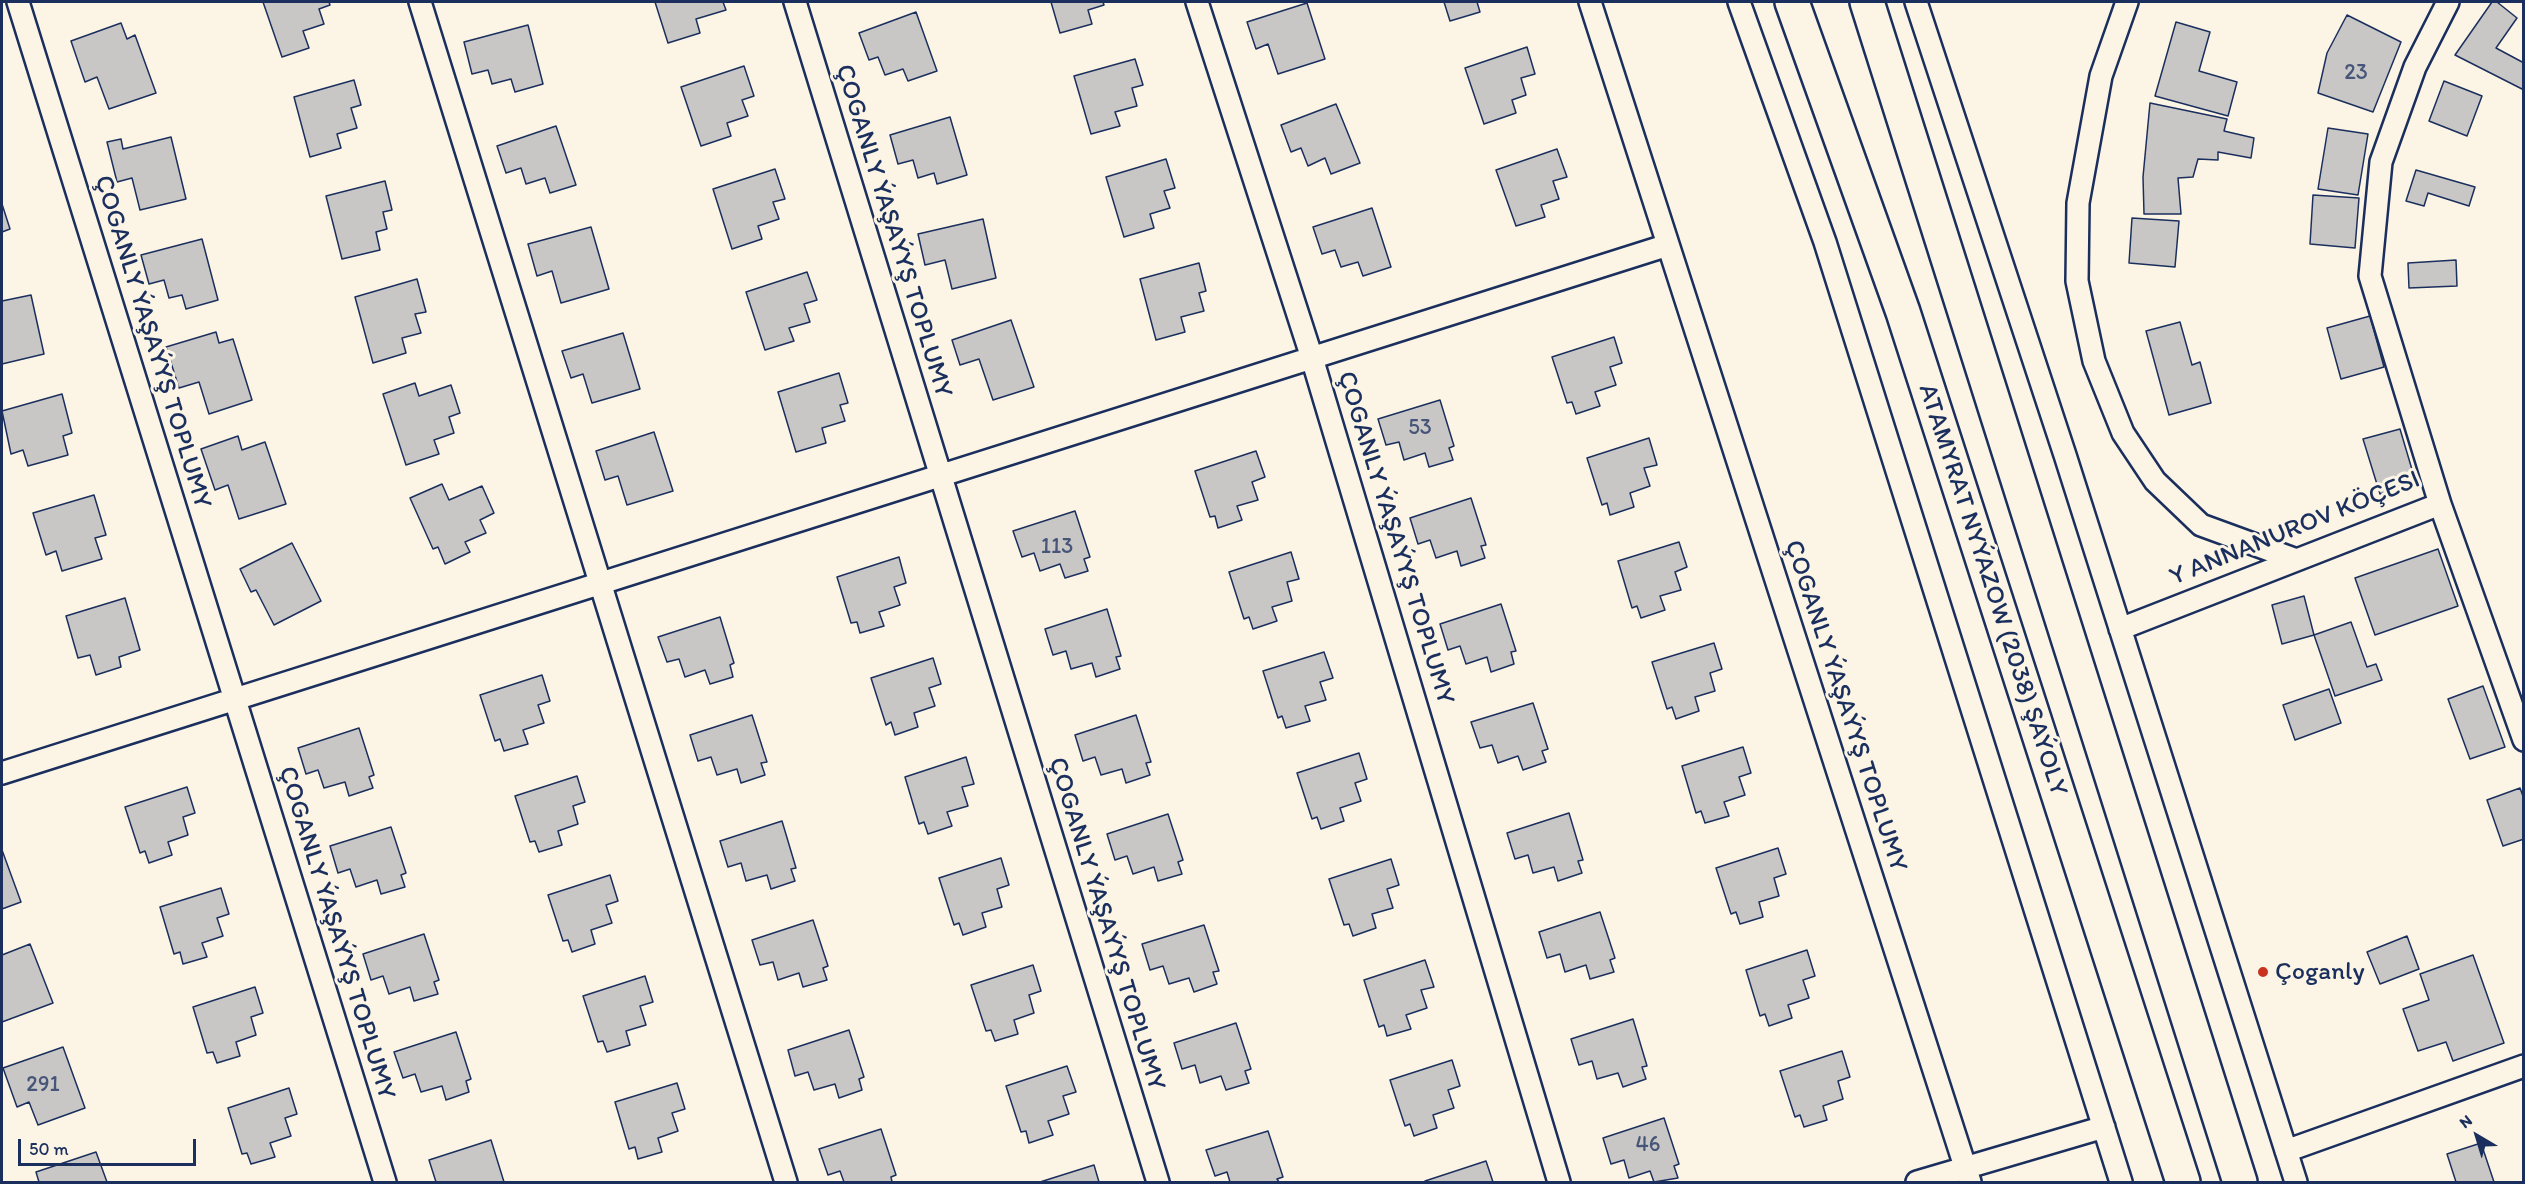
<!DOCTYPE html>
<meta charset="utf-8">
<style>
body{margin:0}
#map{position:relative;width:2525px;height:1184px;overflow:hidden;background:#fcf5e5;font-family:Itim,sans-serif}
canvas{display:block}
.frame{position:absolute;inset:0;border:3px solid #1b2f5e;pointer-events:none}
.north{position:absolute;left:2447px;top:1106px;width:60px;height:60px;-webkit-text-stroke:4px #fcf5e5;paint-order:stroke;rotate:322deg;font-size:16px;font-weight:700;line-height:24px;text-align:center;color:#1b2f5e}
.north::after{content:'';display:block;margin:auto;width:21px;height:27px;background:#1b2f5e;clip-path:polygon(50% 0,100% 100%,50% 72%,0 100%)}
.scale{position:absolute;left:18px;top:1139px;width:178px;height:27px;box-sizing:border-box;border:3px solid #1b2f5e;border-top:0;padding-left:8px;font-size:18px;line-height:21px;white-space:nowrap;color:#1b2f5e;-webkit-text-stroke:4px #fcf5e5;paint-order:stroke}
</style>
<div id="map">
<canvas width="2525" height="1184"></canvas>
<div class="frame"></div>
<div class="north">N</div>
<div class="scale">50 m</div>
</div>
<script>
const g = document.querySelector('canvas').getContext('2d');
g.lineJoin = 'round';
function fill(path, color) {
  g.fillStyle = color;
  g.fill(path, 'evenodd');
}
function strokePath(path, color, width, dash) {
  g.strokeStyle = color;
  g.lineWidth = width;
  g.lineCap = dash ? 'butt' : 'round';
  g.setLineDash(dash || []);
  g.stroke(path);
}
function write(font, color, halo, rows, align = 'center') {
  g.font = font + ' Itim,sans-serif';
  g.lineWidth = 6;
  g.setLineDash([]);
  g.textBaseline = 'middle';
  g.strokeStyle = halo;
  g.fillStyle = color;
  for (const [text, x, y, turn = 0] of rows) {
    g.save();
    g.translate(x, y);
    g.rotate((+turn || 0) * Math.PI / 180);
    g.textAlign = isNaN(turn) ? turn : align;
    if (halo) g.strokeText(text, 0, 0);
    g.fillText(text, 0, 0);
    g.restore();
  }
}
const building = new Path2D(`
 M263 2H329L330 5 319 9 324 24 303 31 309 48 282 57Z
 M655 2H723L726 10 696 19 700 33 668 43Z
 M1051 2H1103L1104 5 1088 10 1092 24 1060 33Z
 M1444 2H1477L1480 12 1450 21Z
 M2492 2H2497L2517 18 2496 48 2524 63V90L2455 55Z
 M1307 3 1325 59 1278 74 1268 44 1256 49 1247 22Z
 M916 12 937 71 908 81 903 69 885 75 878 57 869 60 859 33Z
 M2347 15 2401 42 2373 112 2318 93 2327 53Z
 M2176 22 2210 32 2199 71 2237 82 2228 116 2155 96Z
 M121 23 127 39 135 35 156 93 109 109 97 77 85 82 71 41Z
 M528 25 543 84 515 92 511 79 492 84 488 70 472 74 464 42Z
 M1527 47 1535 74 1521 78 1526 95 1512 100 1516 113 1484 124 1465 68Z
 M1135 59 1143 85 1132 88 1137 106 1115 112 1120 126 1091 134 1074 76Z
 M744 66 754 96 742 100 748 116 727 123 731 136 701 146 681 87Z
 M354 80 361 105 351 108 357 128 337 134 341 148 310 157 294 97Z
 M2444 81 2482 96 2467 136 2429 121Z
 M2150 103 2227 119 2224 131 2254 138 2251 158 2218 152V160L2198 159 2193 177 2178 178 2181 214H2144L2143 177Z
 M1336 104 1360 163 1331 174 1325 158 1308 166 1301 148 1291 152 1281 125Z
 M950 117 967 175 937 184 934 173 918 178 913 160 898 164 890 135Z
 M556 126 576 185 550 193 545 178 526 184 521 168 506 173 497 146Z
 M2328 128 2368 134 2358 195 2318 189Z
 M171 137 186 199 140 210 132 178 117 182 107 142 121 139 123 149Z
 M1557 149 1567 177 1553 181 1559 199 1541 205 1545 217 1516 226 1496 170Z
 M1166 159 1175 188 1164 191 1170 208 1150 214 1154 228 1124 237 1106 177Z
 M775 169 785 199 773 202 779 219 758 226 762 239 732 249 713 189Z
 M2416 170 2475 187 2469 206 2428 193 2424 206 2406 201Z
 M385 181 392 210 383 212 387 229 376 232 380 250 342 259 326 196Z
 M2313 195 2359 198 2355 248 2310 244Z
 M2 204 10 229 2 232Z
 M1372 208 1391 267 1363 276 1358 262 1341 267 1335 250 1322 254 1313 227Z
 M2132 218 2179 221 2175 267 2129 263Z
 M983 219 996 278 952 289 945 260 925 265 918 234Z
 M591 227 609 289 561 303 552 271 537 276 528 244Z
 M202 239 218 300 186 309 182 295 169 298 164 280 149 284 141 255Z
 M2456 260 2457 286 2409 288 2408 263Z
 M1199 263 1206 291 1199 293 1204 311 1181 317 1185 332 1156 340 1140 279Z
 M807 272 817 300 804 304 810 322 789 328 794 341 765 350 746 292Z
 M417 279 426 312 415 314 421 333 402 338 406 353 373 363 355 297Z
 M31 295 44 354 2 364V301Z
 M2370 316 2384 367 2341 379 2327 328Z
 M1011 320 1034 387 993 400 979 359 960 365 952 340Z
 M2180 322 2192 365 2200 362 2211 403 2169 415 2146 331Z
 M216 332 219 343 233 339 252 400 209 414 199 382 179 388 166 347Z
 M623 333 640 389 592 403 583 374 571 378 562 351Z
 M1614 337 1622 363 1610 367 1616 385 1595 392 1600 406 1576 414 1572 402 1567 403 1552 357Z
 M839 373 848 403 840 405 845 421 822 428 826 443 796 452 778 392Z
 M415 383 419 396 451 385 460 413 449 417 454 433 434 440 439 454 406 465 383 394Z
 M62 394 72 433 63 436 68 455 28 466 23 450 11 454 2 411Z
 M1440 400 1454 446 1449 448 1453 460 1429 467 1425 453 1404 460 1399 442 1386 445 1378 419Z
 M2400 429 2416 483 2380 494 2363 439Z
 M654 432 673 491 627 505 618 476 605 480 596 451Z
 M238 436 242 450 265 442 286 504 239 519 228 485 215 490 201 449Z
 M1649 438 1657 465 1644 468 1650 486 1630 493 1634 507 1610 515 1607 503 1602 505 1587 458Z
 M1256 451 1265 477 1252 482 1258 500 1237 506 1242 520 1218 528 1215 516 1210 517 1195 471Z
 M442 484 449 500 482 486 494 513 480 520 486 533 465 542 470 552 445 564 438 547 433 549 410 498Z
 M94 495 106 535 95 538 102 559 62 571 56 551 46 555 33 513Z
 M1471 498 1486 545 1481 546 1485 558 1461 566 1457 551 1436 558 1430 540 1418 544 1410 518Z
 M1075 511 1090 557 1084 559 1088 571 1065 578 1060 564 1040 571 1034 553 1022 557 1013 531Z
 M1679 542 1687 567 1675 572 1681 590 1660 596 1665 610 1641 618 1637 606 1632 608 1618 561Z
 M292 543 321 601 274 625 256 590 251 592 240 569Z
 M2438 549 2458 606 2375 635 2355 578Z
 M1291 552 1299 579 1287 582 1292 601 1272 607 1277 621 1253 629 1249 617 1244 619 1229 572Z
 M899 557 906 583 894 587 900 605 879 612 884 626 860 633 857 622 851 623 837 577Z
 M2304 596 2314 635 2282 644 2272 605Z
 M125 598 140 650 119 657 121 667 96 675 90 655 78 658 66 616Z
 M1501 604 1516 651 1511 652 1514 664 1491 672 1487 657 1466 664 1460 646 1448 650 1440 624Z
 M1107 609 1121 656 1116 657 1120 669 1096 677 1092 663 1071 669 1066 651 1053 655 1045 629Z
 M720 617 734 663 730 665 733 677 710 684 705 670 685 677 679 659 667 662 658 637Z
 M2351 622 2367 667 2376 664 2382 680 2335 696 2314 635Z
 M1714 643 1722 669 1710 673 1715 691 1695 697 1699 711 1676 719 1672 707 1667 709 1652 662Z
 M1324 652 1333 678 1320 682 1326 700 1305 706 1310 721 1286 728 1282 716 1278 718 1263 671Z
 M933 658 941 684 929 688 935 706 914 713 918 727 895 735 891 722 886 725 871 678Z
 M542 675 550 701 538 705 544 723 523 730 528 744 504 751 500 739 495 741 480 695Z
 M2483 686 2505 747 2470 759 2448 699Z
 M2329 689 2341 723 2295 740 2283 705Z
 M1533 703 1548 749 1542 751 1546 762 1523 770 1518 756 1498 763 1492 745 1480 748 1471 722Z
 M752 715 767 762 761 763 765 775 741 783 737 769 717 775 711 757 698 761 690 735Z
 M1136 715 1151 762 1146 763 1150 775 1126 783 1122 769 1101 775 1095 757 1083 761 1075 735Z
 M359 728 374 775 369 777 373 788 349 796 345 782 324 788 318 770 306 774 298 748Z
 M1743 747 1751 773 1739 777 1745 795 1724 802 1729 816 1705 823 1701 811 1696 813 1682 766Z
 M1359 753 1367 779 1355 783 1361 801 1340 808 1344 821 1321 829 1317 817 1312 819 1297 773Z
 M966 757 974 784 962 787 968 806 947 812 952 826 928 834 924 822 919 824 905 777Z
 M577 776 585 802 573 806 578 824 558 831 562 845 539 852 535 841 530 842 515 796Z
 M187 787 195 813 183 817 188 835 168 842 172 855 149 863 145 851 140 853 125 807Z
 M2520 788 2524 799V839L2503 846 2487 800Z
 M1569 813 1583 860 1578 861 1582 873 1558 881 1554 867 1533 873 1528 855 1515 859 1507 833Z
 M1168 814 1183 860 1178 862 1182 874 1158 881 1154 867 1133 874 1127 856 1115 860 1107 834Z
 M782 821 796 868 791 869 795 881 771 889 767 875 746 881 741 863 728 867 720 841Z
 M391 827 406 873 401 875 405 887 381 894 377 880 356 887 350 869 338 873 330 846Z
 M1778 848 1786 874 1774 878 1779 896 1759 902 1763 917 1740 924 1736 912 1731 914 1716 868Z
 M2 850 21 902 2 909Z
 M1001 858 1009 885 997 889 1002 907 982 913 986 927 963 935 959 923 954 925 939 878Z
 M1391 859 1399 885 1387 889 1393 908 1372 914 1376 928 1353 936 1349 924 1344 925 1329 879Z
 M610 875 618 901 606 905 612 923 591 930 595 944 572 952 568 940 563 941 548 895Z
 M221 888 229 914 217 918 223 936 202 943 207 957 183 964 180 952 174 954 160 907Z
 M1600 912 1615 958 1610 960 1614 972 1590 979 1586 965 1565 972 1560 954 1547 958 1539 932Z
 M813 920 828 966 823 968 827 980 803 987 799 973 778 980 773 962 760 965 752 940Z
 M1204 925 1219 971 1213 972 1217 984 1194 992 1189 978 1169 984 1163 966 1150 970 1142 944Z
 M424 934 439 980 434 982 438 994 414 1001 410 987 389 994 383 976 371 980 363 954Z
 M2407 936 2419 969 2380 984 2367 952Z
 M30 944 53 1003 2 1022V955Z
 M1807 950 1815 976 1803 980 1809 998 1788 1005 1792 1018 1769 1026 1765 1014 1760 1016 1746 970Z
 M2473 955 2504 1043 2453 1061 2446 1042 2418 1051 2403 1009 2429 1000 2420 974Z
 M1425 960 1434 987 1421 990 1427 1008 1406 1015 1411 1029 1387 1036 1384 1025 1379 1027 1364 980Z
 M1033 965 1041 991 1029 995 1034 1013 1014 1020 1018 1034 995 1041 991 1030 986 1031 971 985Z
 M645 976 653 1002 640 1006 646 1025 626 1031 630 1045 607 1052 603 1041 598 1042 583 996Z
 M255 987 263 1013 251 1017 256 1035 236 1042 240 1056 217 1063 213 1052 207 1053 193 1007Z
 M1633 1019 1647 1066 1642 1067 1646 1079 1623 1087 1618 1073 1597 1079 1592 1061 1579 1065 1571 1039Z
 M1236 1023 1251 1069 1245 1071 1249 1083 1226 1090 1221 1076 1200 1083 1195 1065 1182 1069 1174 1043Z
 M849 1030 864 1077 859 1079 862 1090 839 1098 835 1084 814 1090 808 1072 795 1076 788 1050Z
 M456 1032 471 1079 466 1081 469 1092 446 1100 442 1086 421 1092 415 1074 403 1078 394 1052Z
 M63 1047 85 1108 38 1125 29 1102 17 1107 3 1068Z
 M1842 1051 1850 1077 1838 1081 1843 1099 1823 1106 1827 1120 1804 1127 1800 1115 1795 1117 1780 1071Z
 M1452 1060 1460 1086 1448 1090 1454 1108 1433 1115 1437 1128 1414 1136 1410 1124 1405 1126 1390 1080Z
 M1067 1066 1076 1092 1063 1096 1069 1114 1048 1121 1053 1135 1029 1143 1026 1131 1021 1132 1006 1086Z
 M677 1083 685 1109 672 1113 678 1131 658 1138 662 1152 638 1159 635 1147 629 1149 615 1102Z
 M289 1088 297 1114 285 1118 291 1136 270 1143 275 1157 251 1164 247 1153 242 1154 228 1108Z
 M1664 1118 1679 1164 1674 1166 1678 1178 1654 1182 1650 1171 1629 1178 1624 1160 1611 1164 1603 1138Z
 M881 1129 896 1175 891 1177 892 1182H844L840 1171 828 1175 819 1149Z
 M1268 1131 1283 1177 1277 1179 1279 1182H1230L1227 1172 1215 1176 1206 1150Z
 M491 1140 504 1182H436L429 1160Z
 M2481 1143 2494 1182H2456L2447 1154Z
 M96 1152 107 1182H39L36 1172Z
 M1486 1161 1493 1182H1425V1181Z
 M1094 1165 1099 1182H1040Z`);
fill(building, '#c8c7c6');
strokePath(building, '#1b2f5e', 1.5);
const minor = new Path2D(`
 M18 2 385 1182
 M420 2 786 1182
 M795 2 1158 1182
 M1197 2 1312 358 1559 1182
 M1590 2 1970 1182
 M1739 2 1825 242 2121 1182
 M1916 2 2065 455 2296 1182
 M2127 2 2101 76 2078 203 2077 281 2094 361 2123 433 2155 481 2201 525 2294 559
 M2440 504 2524 740
 M2120 629 2440 504 2370 276 2381 162 2415 67 2448 2
 M2 773 1668 245
 M2286 1151 2524 1066
 M1917 1182 2104 1127`);
const primary = new Path2D(`
 M1792 2 1903 312 2183 1182
 M1867 2 2240 1182`);
strokePath(minor, '#1b2f5e', 26);
strokePath(primary, '#1b2f5e', 38);
strokePath(minor, '#fcf5e5', 21);
strokePath(primary, '#fcf5e5', 33);
for (const [x, y, r, color] of [
 [2263,972,6,"#c8321e"]
]) {
  const dot = new Path2D();
  dot.arc(x, y, r, 0, 2 * Math.PI);
  g.fillStyle = color;
  g.fill(dot);
  strokePath(dot, '#fcf5e5', 2);
}
write('22px', '#465578', null, [
 ["23",2356,73],
 ["53",1420,428],
 ["113",1057,547],
 ["291",43,1085],
 ["46",1648,1145]
]);
write('26px', '#1b2f5e', '#fcf5e5', [
 ["ÇOGANLY ÝAŞAÝYŞ TOPLUMY",893,231,73],
 ["ÇOGANLY ÝAŞAÝYŞ TOPLUMY",152,342,73],
 ["Y ANNANUROV KÖÇESI",2295,529,-22],
 ["ÇOGANLY ÝAŞAÝYŞ TOPLUMY",1395,538,73],
 ["ATAMYRAT NYÝAZOW (2038) ŞAÝOLY",1992,590,72],
 ["ÇOGANLY ÝAŞAÝYŞ TOPLUMY",1845,706,72],
 ["ÇOGANLY ÝAŞAÝYŞ TOPLUMY",1106,924,73],
 ["ÇOGANLY ÝAŞAÝYŞ TOPLUMY",336,933,73]
]);
write('26px', '#1b2f5e', '#fcf5e5', [
 ["Çoganly",2275,972]
], 'left');
</script>
